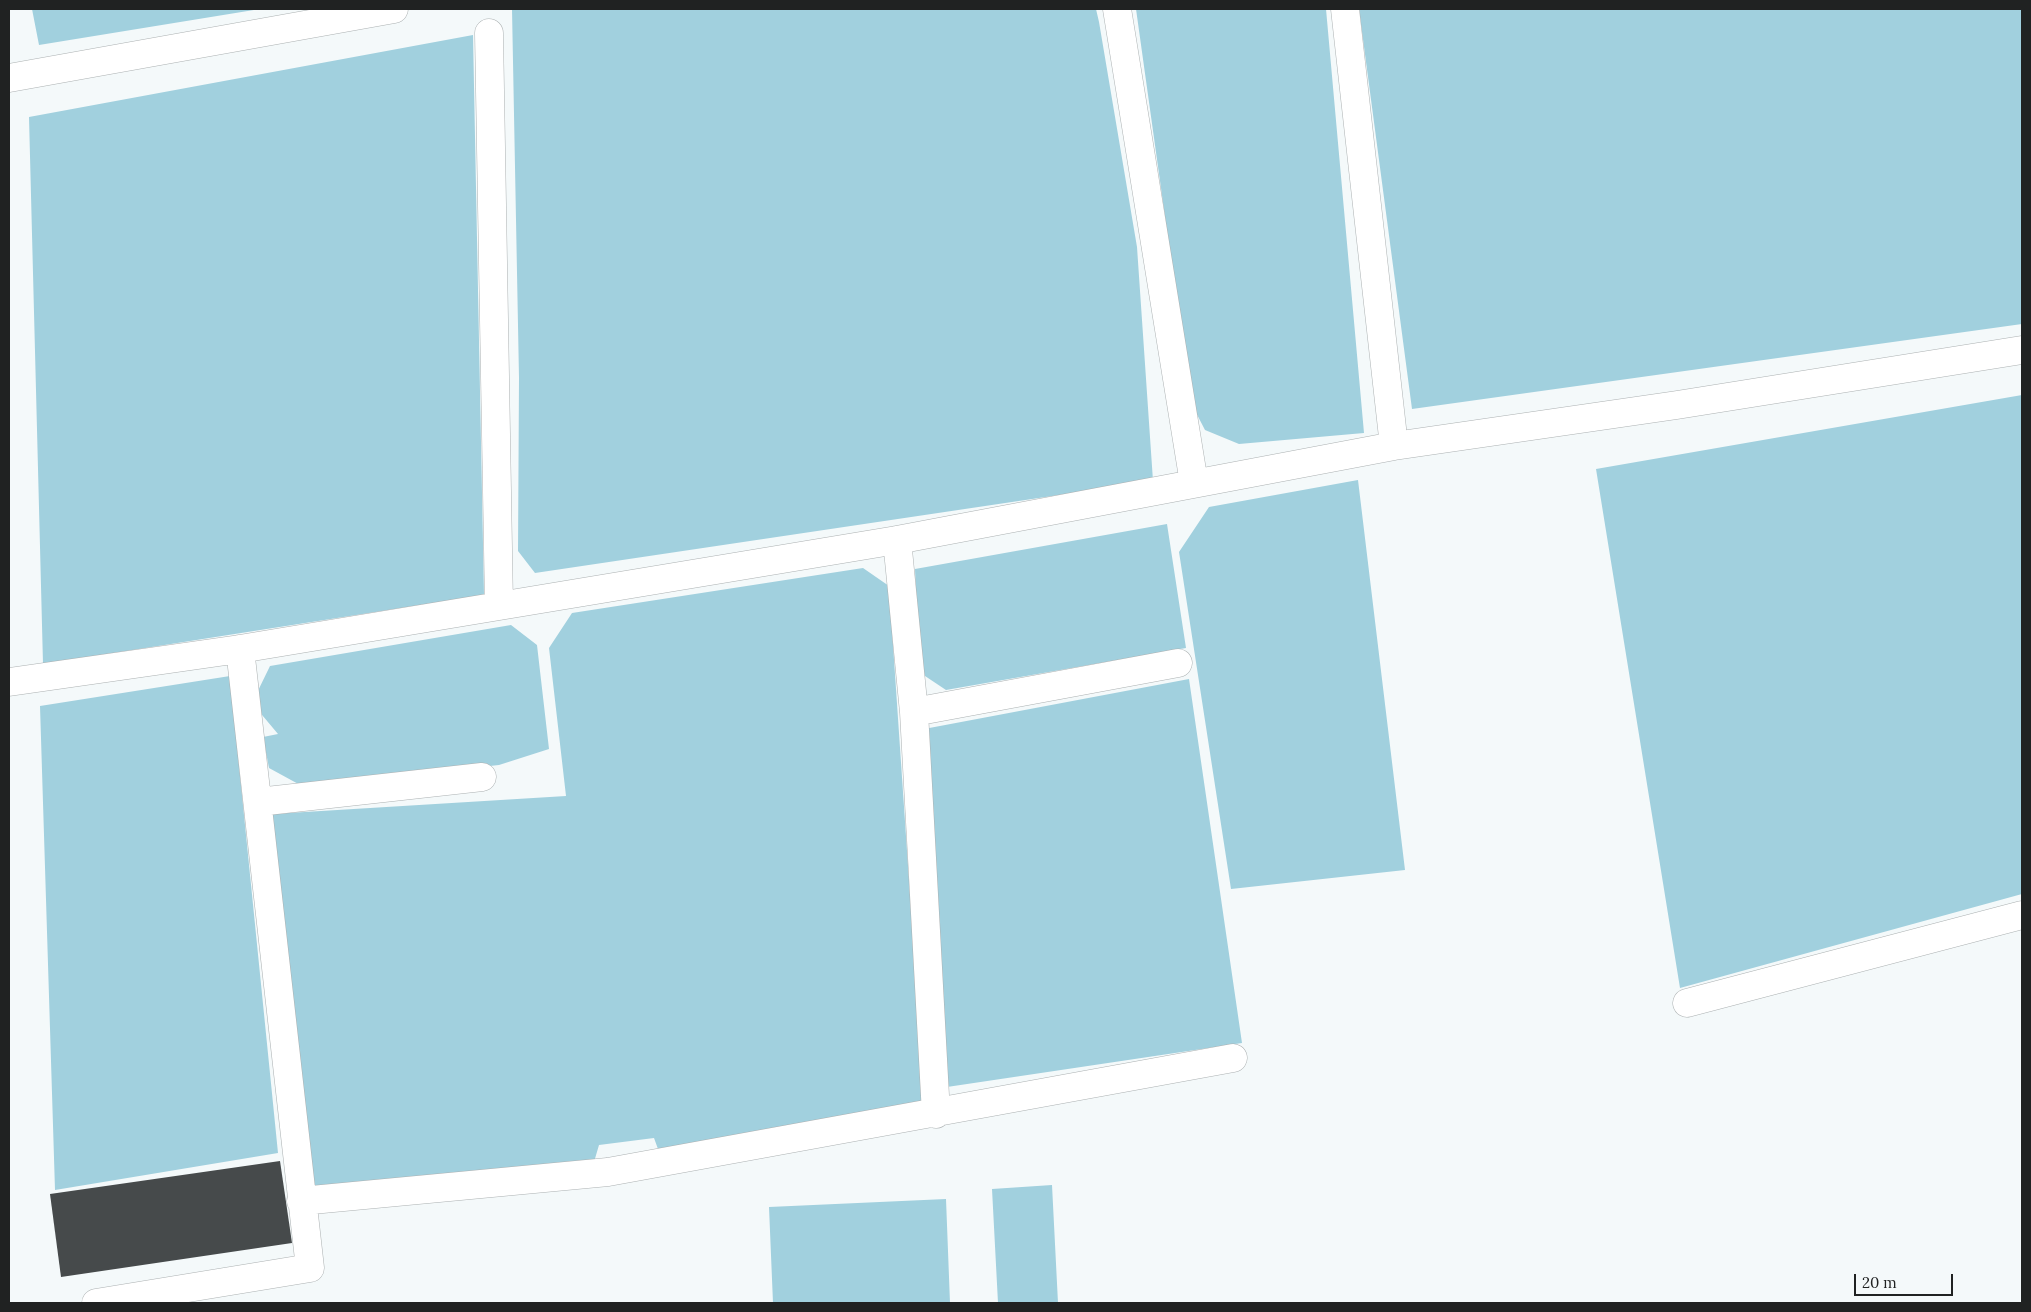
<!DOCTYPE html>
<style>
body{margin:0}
#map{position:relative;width:2031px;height:1312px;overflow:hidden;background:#f4f9fa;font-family:Lora,serif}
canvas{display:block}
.frame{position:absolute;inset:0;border:10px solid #202222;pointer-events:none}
.scale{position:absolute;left:1854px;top:1274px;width:99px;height:22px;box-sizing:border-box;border:2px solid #202222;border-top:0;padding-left:6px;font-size:15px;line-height:18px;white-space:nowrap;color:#202222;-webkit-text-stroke:4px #f4f9fa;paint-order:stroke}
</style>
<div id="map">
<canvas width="2031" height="1312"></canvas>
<div class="frame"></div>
<div class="scale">20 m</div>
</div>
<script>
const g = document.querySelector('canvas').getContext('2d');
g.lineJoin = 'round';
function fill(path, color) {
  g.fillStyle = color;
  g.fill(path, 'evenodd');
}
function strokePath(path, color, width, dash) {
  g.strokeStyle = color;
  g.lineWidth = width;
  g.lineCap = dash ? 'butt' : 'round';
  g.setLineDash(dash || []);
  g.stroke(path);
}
fill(new Path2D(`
 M32 9H260L39 45Z
 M512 9H1096L1099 22 1137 247 1153 481 535 573 518 551 519 378Z
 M1136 9H1326L1364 433 1239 444 1205 430 1191 403Z
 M1359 9H2022V324L1412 409Z
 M473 35 484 595 43 664 29 117Z
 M2022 395V894L1680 988 1596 469Z
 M1358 480 1405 870 1231 889 1179 552 1209 507Z
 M1167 524 1186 648 946 690 919 672 915 569Z
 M863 568 889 586 924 1101 658 1149 654 1138 599 1145 594 1162 313 1186 272 814 566 796 549 648 572 613Z
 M511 625 537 645 549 749 499 765 302 786 269 768 263 737 278 734 252 703 270 666Z
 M230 676 278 1153 55 1190 40 706Z
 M1189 679 1242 1043 947 1087 924 729Z
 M1052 1185 1058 1303H998L992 1189Z
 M946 1199 950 1303H773L769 1207Z`), '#a1d0de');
fill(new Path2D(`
 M280 1161 292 1243 61 1277 50 1194Z`), '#464a4b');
const minor = new Path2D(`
 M1117 9 1194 483
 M1345 9 1394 446
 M489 33 499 606
 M9 78 394 9
 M897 540 914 712 936 1114
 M9 682 240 649 897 540 1394 446 1677 405 2022 350
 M914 712 1178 663
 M258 802 482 777
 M1687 1003 2022 915
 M301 1201 608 1172 1233 1058
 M96 1303 310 1268 240 649`);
strokePath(minor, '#acb1b2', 29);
strokePath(minor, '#fff', 28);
</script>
